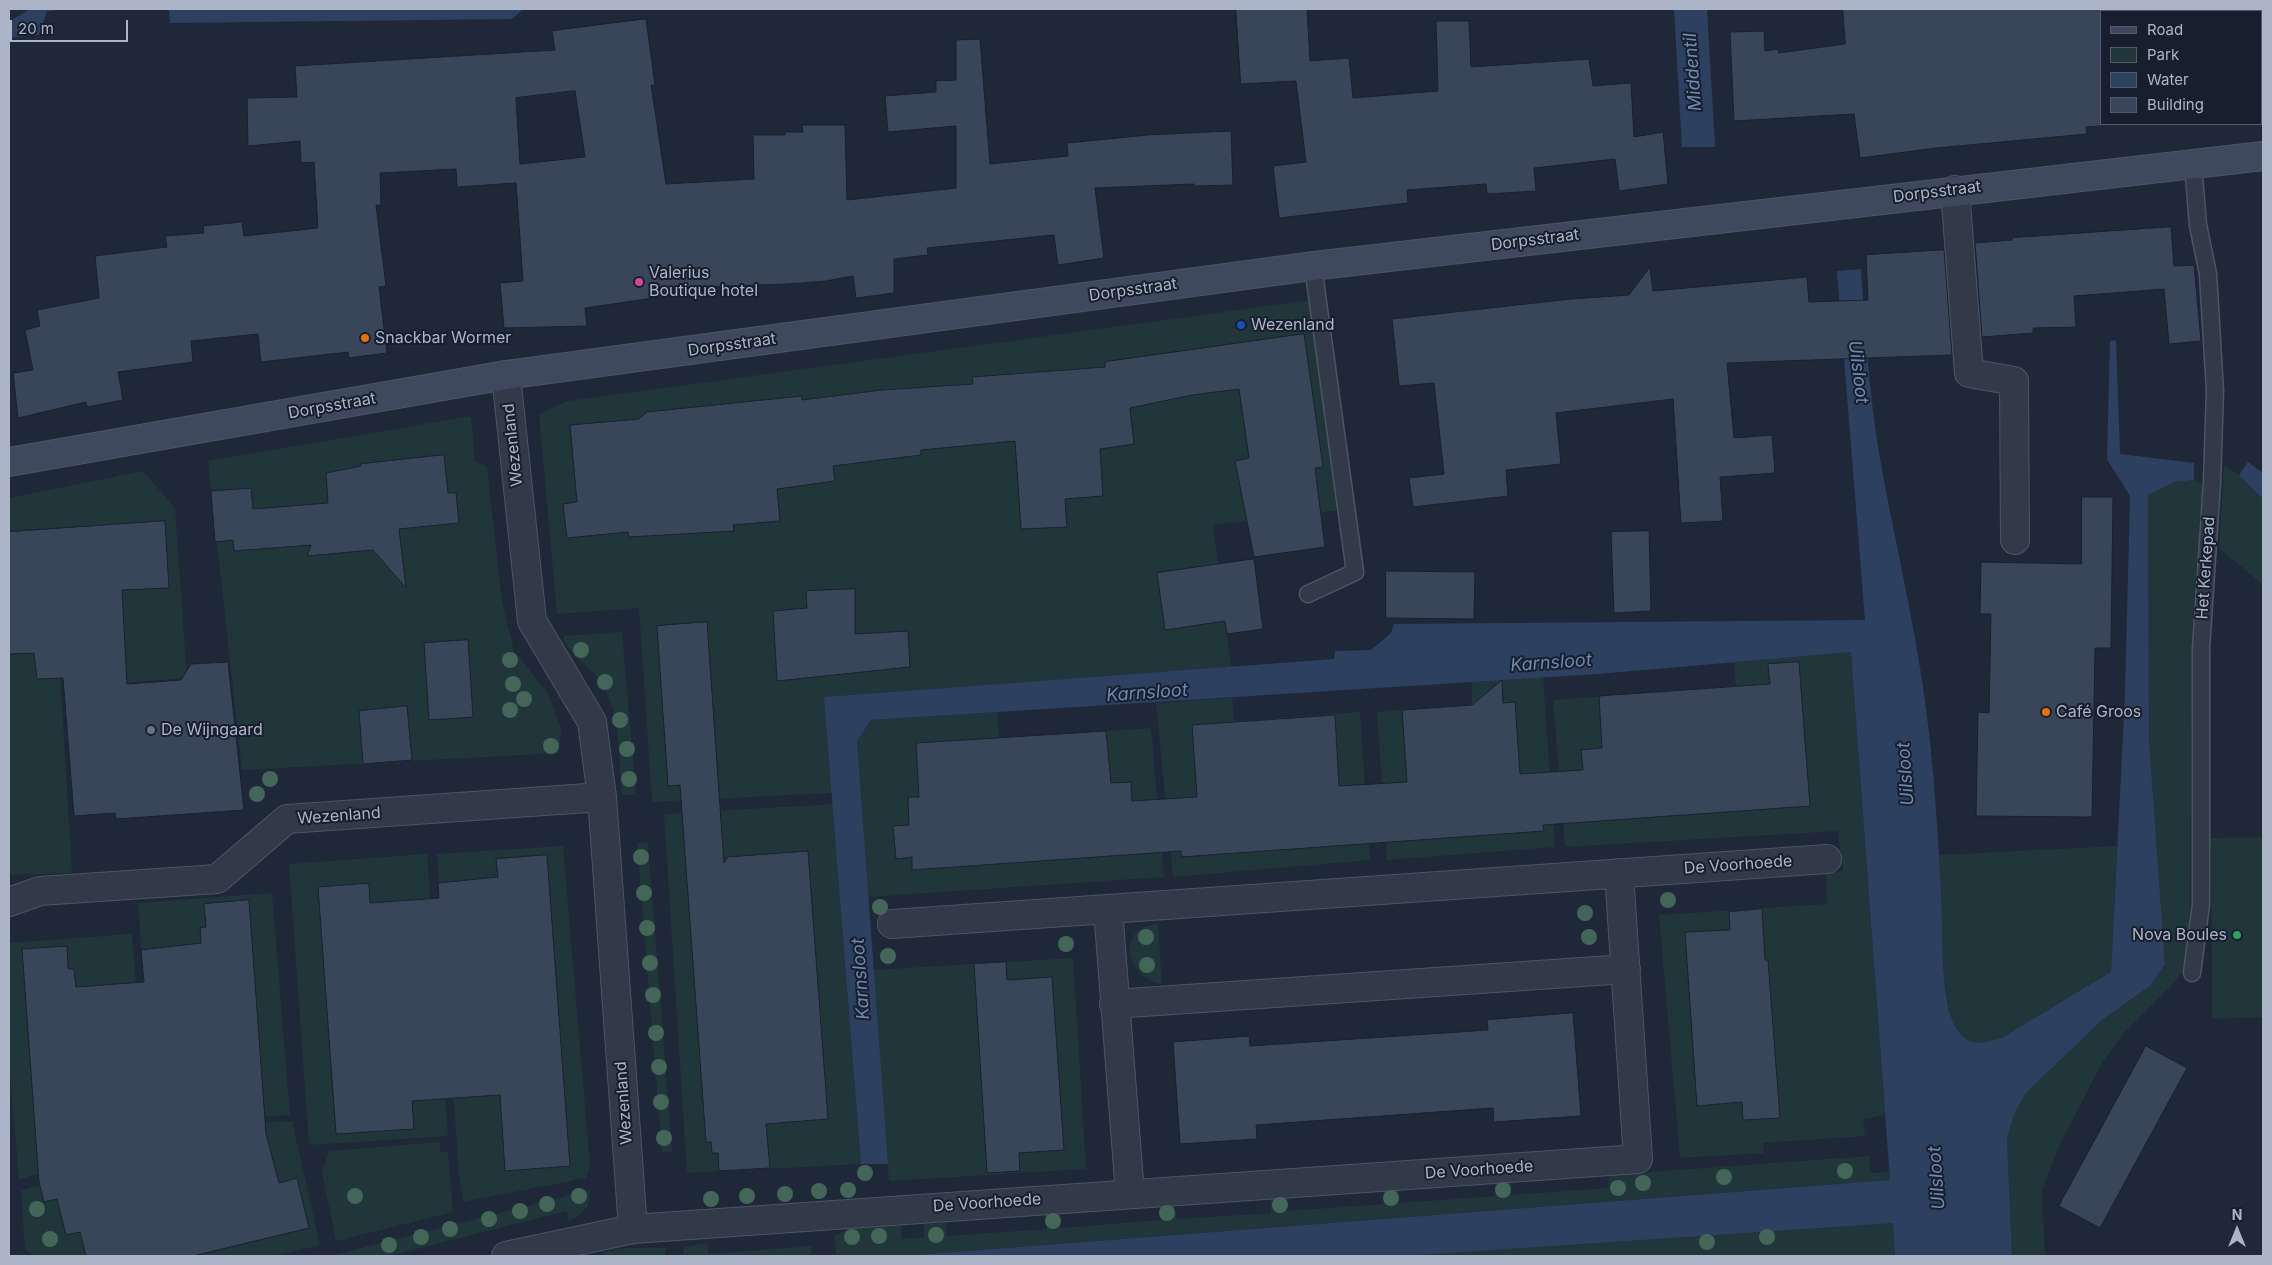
<!DOCTYPE html>
<meta charset="utf-8">
<style>
body{margin:0}
#map{position:relative;width:2272px;height:1265px;overflow:hidden;background:#1e2839;font-family:Inter,sans-serif}
canvas{display:block}
.frame{position:absolute;inset:0;border:10px solid #acb5c7;pointer-events:none}
.legend{position:absolute;left:2100px;top:10px;width:162px;height:115px;box-sizing:border-box;background:#171f2e;border:1px solid #535b6b;margin:0;padding:6px 9px;list-style:none;font-size:15px;color:#acb5c7}
.legend li{display:flex;align-items:center;gap:10px;height:25px}
.legend b{width:25px;border:1px solid #535b6b}
.north{position:absolute;left:2212px;top:1205px;width:50px;height:50px;-webkit-text-stroke:4px #171f2e;paint-order:stroke;rotate:0deg;font-size:14px;font-weight:700;line-height:20px;text-align:center;color:#acb5c7}
.north::after{content:'';display:block;margin:auto;width:18px;height:22px;background:#acb5c7;clip-path:polygon(50% 0,100% 100%,50% 72%,0 100%)}
.scale{position:absolute;left:10px;top:20px;width:118px;height:22px;box-sizing:border-box;border:2px solid #acb5c7;border-top:0;padding-left:6px;font-size:15px;line-height:18px;white-space:nowrap;color:#acb5c7;-webkit-text-stroke:4px #171f2e;paint-order:stroke}
</style>
<div id="map">
<canvas width="2272" height="1265"></canvas>
<div class="frame"></div>
<ul class="legend">
<li><b style="height:6px;background:#3f495d"></b>Road</li>
<li><b style="height:14px;background:#20363a"></b>Park</li>
<li><b style="height:14px;background:#2e4060"></b>Water</li>
<li><b style="height:14px;background:#39465a"></b>Building</li>
</ul>
<div class="north">N</div>
<div class="scale">20 m</div>
</div>
<script>
const g = document.querySelector('canvas').getContext('2d');
g.lineJoin = 'round';
function fill(path, color) {
  g.fillStyle = color;
  g.fill(path, 'evenodd');
}
function strokePath(path, color, width, dash) {
  g.strokeStyle = color;
  g.lineWidth = width;
  g.lineCap = dash ? 'butt' : 'round';
  g.setLineDash(dash || []);
  g.stroke(path);
}
function write(font, color, halo, rows, align = 'center') {
  g.font = font + ' Inter,sans-serif';
  g.lineWidth = 4;
  g.setLineDash([]);
  g.textBaseline = 'middle';
  g.strokeStyle = halo;
  g.fillStyle = color;
  for (const [text, x, y, turn = 0] of rows) {
    g.save();
    g.translate(x, y);
    g.rotate((+turn || 0) * Math.PI / 180);
    g.textAlign = isNaN(turn) ? turn : align;
    if (halo) g.strokeText(text, 0, 0);
    g.fillText(text, 0, 0);
    g.restore();
  }
}
fill(new Path2D(`
 M1312 300 1341 510 1213 525 1231 667 825 697 832 793 652 802 639 608 557 614 539 414 568 401Z
 M471 416 475 461 487 467 502 602 514 651 548 693 561 729 559 753 242 770 208 461Z
 M2224 465 2239 475 2263 499V585L2219 548Z
 M143 471 175 508 187 678 109 684 60 674 72 873 9 875V498Z
 M2194 480 2203 485 2193 613 2189 960 2176 981 2123 1034 2101 1065 2060 1144 2042 1190 2045 1256H2012L2007 1138 2013 1114 2026 1093 2102 1020 2150 986 2165 964 2149 740 2148 495 2174 482Z
 M622 632 636 795H622C618 758 622 711 599 680 588 664 568 655 563 636Z
 M1851 652 1885 1115 1863 1119 1865 1136 1763 1143 1764 1153 1680 1158 1659 915 1827 904 1826 873 1843 871 1838 831 1565 847 1553 700 1736 686 1734 662Z
 M1543 677 1555 847 1387 860 1377 712 1472 705V682Z
 M1232 698 1234 721 1360 712 1370 860 1173 877 1156 703Z
 M997 712 999 739 1151 728 1164 877 868 897 857 741 871 720Z
 M833 804 861 1164 687 1173 664 814Z
 M2263 837V1017L2212 1019 2211 854 2208 838Z
 M648 842 672 1151 662 1152 637 843Z
 M563 846 590 1165 586 1178 463 1202 459 1175 437 854Z
 M2117 846 2111 973 2002 1039C1988 1042 1975 1047 1962 1037 1939 1020 1941 887 1939 855Z
 M427 854 448 1136 309 1145 289 864Z
 M272 893 290 1115 154 1123 138 903Z
 M1158 924 1162 984C1140 982 1118 951 1137 932 1143 926 1150 925 1158 924Z
 M132 934 148 1145 19 1179 9 1064V943Z
 M1073 958 1086 1169 889 1181 873 970Z
 M292 1121 320 1245 273 1256H35L25 1250 21 1190 39 1186 38 1183 156 1152V1129Z
 M440 1142V1152H448L453 1212 336 1241 322 1173 329 1151Z
 M1869 1156 1871 1173 1889 1172 1890 1180 902 1256H836L834 1236 850 1228 901 1225 902 1239 924 1237V1224L946 1223 947 1236 1047 1229 1046 1214 1059 1213 1061 1228 1161 1220 1160 1206 1174 1205 1177 1219 1271 1213V1198L1286 1197 1287 1211 1384 1204V1190H1398L1399 1203 1496 1196 1495 1183 1511 1182V1195L1609 1188 1608 1175Z
 M590 1190C589 1208 585 1213 569 1221L566 1211 389 1256H330Z
 M1906 1196 1911 1256H1107Z
 M707 1243 709 1254 811 1246V1256H684L683 1247Z
 M626 1248H666L665 1256H604V1252Z`), '#20363a');
fill(new Path2D(`
 M30 9H63L47 11 39 35 9 38V22Z
 M169 9H523L512 19 170 23Z
 M1674 9H1707L1715 147H1682Z
 M1861 269C1865 331 1869 392 1879 453 1894 539 1915 623 1926 709 1934 770 1938 832 1941 894 1943 929 1940 994 1954 1024 1965 1048 1981 1044 2002 1038L2111 972 2125 696 2130 496 2107 459 2110 341 2116 340 2120 454 2194 463V480L2174 482 2148 495 2149 740 2165 964 2150 986 2102 1020 2026 1093 2014 1114 2007 1138 2012 1256H1895L1893 1223 1403 1256H902L1890 1180 1851 652 1598 674 871 720 857 741 888 1164H861L824 697 1334 659 1335 651 1371 650 1391 633 1394 624 1865 620 1837 271Z
 M2248 462 2263 473V499L2239 475Z`), '#2e4060');
const building = new Path2D(`
 M1236 9H1307L1310 61 1349 58 1353 98 1438 91 1436 21H1469L1471 67 1589 59 1593 86 1631 83 1634 137 1663 132 1668 184 1619 191 1615 159 1534 168 1536 191 1487 194 1486 184 1407 190 1408 203 1279 218 1273 166 1306 162 1296 81 1241 84Z
 M1843 9H2101V126L2086 127 2087 134 1936 148 1860 158 1854 114 1734 121 1730 32 1764 31 1765 51 1778 49 1779 53 1845 44Z
 M646 19 655 85H651L666 184 754 179 753 135H785V132H803L802 125H845L847 200 956 188V126L888 132 885 96 936 92V81L956 80V40L980 39 990 164 1068 156 1067 143 1148 135 1231 131 1233 185 1194 186V184L1095 188 1104 258 1058 265 1054 235 927 248 928 255 894 259V293L856 298 853 276 826 281 789 284 666 288 667 296 585 308 587 326 504 328 500 283 523 281 516 183 457 187 456 169 380 173 381 205H376L386 286 379 287 387 353 349 358 348 352 261 362 258 334 191 341 193 362 118 372 123 400 87 407 86 402 18 418 13 373 33 370 25 330 40 326 37 310 99 298 95 256 167 247 165 236 204 233 203 226 242 222 244 236 318 228 314 162 301 163 300 141 248 146 247 98 297 97 295 66 555 50 552 31ZM575 91 585 157 520 164 516 98Z
 M2171 227 2174 266 2194 265 2201 341 2169 344 2164 289 2074 296 2076 327 2033 328V333L1982 337 1975 243 2012 240V238Z
 M1944 250 1952 355 1727 363 1734 438 1772 435 1775 473 1720 477 1723 521 1681 523 1673 399 1556 413 1561 464 1506 470 1508 496 1413 507 1409 478 1444 474 1434 383 1399 386 1392 319 1571 299 1629 295 1650 267 1653 291 1807 277 1809 302 1868 300 1866 255Z
 M1304 334 1323 467 1315 468 1325 547 1254 557 1235 461 1249 458 1239 389 1192 395 1130 408 1134 444 1100 449 1103 496 1065 499 1067 527 1021 529 1015 441 921 450V455L833 466 835 481 777 489 780 521 733 525 734 531 629 537 628 532 567 538 563 504 577 502 570 425 639 419 647 412 802 396V400L882 390 973 384 972 377 1105 367V362Z
 M444 455 448 493H456L459 523 399 529 406 588 373 550 307 556 311 545 234 551 233 540 215 542 211 491 251 488 253 509 328 503 326 473 361 466V464Z
 M2082 497H2113L2111 648H2095L2092 817 1976 816 1978 712 1989 713 1991 614H1980L1981 562 2081 564Z
 M165 521 169 588 122 590 127 684 181 680 191 664 228 662 244 810 116 819 115 813 74 816 63 678 37 679 34 653 9 654V532Z
 M1649 531 1651 611 1614 613 1611 532Z
 M1254 559 1263 629 1227 634 1225 621 1165 630 1157 573Z
 M1386 571 1475 572 1474 619 1386 618Z
 M855 589V634L908 631 910 667 777 681 773 611 807 608 806 591Z
 M707 622 724 863 728 857 808 851 828 1119 766 1124 770 1168 719 1171 718 1153H712L711 1142H706L680 785 668 786 657 626Z
 M468 640 473 717 429 720 424 643Z
 M1799 662 1810 806 1543 825 1544 831 1181 857V851L912 870V857L896 859 893 826 909 825 908 797H919L916 743 1106 731 1111 783 1131 782 1132 801 1197 797 1192 725 1335 715 1339 786 1407 782 1402 710 1472 705 1502 680 1503 703 1515 702 1520 774 1583 770 1581 750 1602 748 1599 696 1770 684 1768 664Z
 M407 706 412 760 363 764 359 711Z
 M547 855 570 1166 505 1171 500 1095 412 1101 414 1129 336 1134 318 887 369 883 370 903 439 898 438 883 498 877 496 859Z
 M249 900 266 1134 279 1183 297 1178 309 1228 193 1256H86L80 1232 66 1235 57 1199 44 1202 39 1182 22 949 67 946 68 969H74L76 987 144 982 141 950 201 943 200 928 206 927 204 904Z
 M1762 909 1765 960H1768L1780 1118 1743 1120 1742 1102 1697 1106 1685 932 1730 930 1729 912Z
 M1006 962 1007 980 1052 977 1064 1150 1019 1153 1020 1171 987 1173 974 964Z
 M1573 1013 1581 1116 1494 1122 1493 1108 1256 1125 1257 1139 1180 1144 1173 1042 1249 1036 1250 1046 1488 1030 1487 1020Z
 M2146 1046 2187 1068 2100 1228 2059 1206Z`);
fill(building, '#39465a');
strokePath(building, '#192130', 1);
const lane = new Path2D(`
 M1308 594 1355 572 1313 266
 M2192 973 2201 904V649L2212 482 2215 391 2208 274 2198 225 2193 164`);
const street = new Path2D(`
 M1955 190 1969 373 2014 381 2015 540
 M506 375 532 621 592 722 602 797 633 1229
 M9 902 40 891 217 879 287 819 602 797
 M1108 909 1130 1194
 M892 924 1827 859
 M1114 1004 1626 969
 M506 1256 633 1229 1638 1159 1619 873`);
const secondary = new Path2D(`
 M9 462 506 375 1313 266 2263 156`);
strokePath(lane, '#4c5565', 19);
strokePath(street, '#4c5565', 30);
strokePath(secondary, '#4c5565', 30);
strokePath(lane, '#323a4a', 16);
strokePath(street, '#323a4a', 28);
strokePath(secondary, '#3f495d', 28);
g.fillStyle = '#436658';
for (const [x, y] of [
 [581,650],
 [510,660],
 [605,682],
 [513,684],
 [524,699],
 [510,710],
 [620,720],
 [551,746],
 [627,749],
 [270,779],
 [629,779],
 [257,794],
 [641,857],
 [644,893],
 [1668,900],
 [880,907],
 [1585,913],
 [647,928],
 [1146,937],
 [1589,937],
 [1066,944],
 [888,956],
 [650,963],
 [1147,965],
 [653,995],
 [656,1033],
 [659,1067],
 [661,1102],
 [664,1138],
 [1845,1171],
 [865,1173],
 [1724,1177],
 [1643,1183],
 [1618,1188],
 [848,1190],
 [1503,1190],
 [819,1191],
 [785,1194],
 [355,1196],
 [579,1196],
 [747,1196],
 [1391,1198],
 [711,1199],
 [547,1204],
 [1280,1205],
 [37,1209],
 [520,1211],
 [1167,1213],
 [489,1219],
 [1053,1221],
 [450,1229],
 [936,1235],
 [879,1236],
 [421,1237],
 [852,1237],
 [1767,1237],
 [50,1239],
 [1707,1242],
 [389,1245]
]) {
  g.beginPath();
  g.arc(x, y, 8, 0, 2 * Math.PI);
  g.fill();
}
for (const [x, y, r, color] of [
 [639,282,5,"#d1479c"],
 [1241,325,5,"#1a4fb4"],
 [365,338,5,"#e8710a"],
 [2046,712,5,"#e8710a"],
 [151,730,5,"#6b7280"],
 [2237,935,5,"#2e9e5b"]
]) {
  const dot = new Path2D();
  dot.arc(x, y, r, 0, 2 * Math.PI);
  g.fillStyle = color;
  g.fill(dot);
  strokePath(dot, '#171f2e', 2);
}
write('16px', '#acb5c7', '#171f2e', [
 ["Dorpsstraat",1937,192,-7],
 ["Dorpsstraat",1535,240,-7],
 ["Dorpsstraat",1133,290,-8],
 ["Dorpsstraat",732,345,-8],
 ["Dorpsstraat",332,406,-10],
 ["Wezenland",513,445,-96],
 ["Het Kerkepad",2206,568,-86],
 ["Wezenland",339,816,-4],
 ["De Voorhoede",1738,865,-4],
 ["Wezenland",624,1103,-94],
 ["De Voorhoede",1479,1170,-4],
 ["De Voorhoede",987,1203,-4]
]);
write('16px', '#acb5c7', '#171f2e', [
 ["Valerius",649,273],
 ["Boutique hotel",649,291],
 ["Wezenland",1251,325],
 ["Snackbar Wormer",375,338],
 ["Café Groos",2056,712],
 ["De Wijngaard",161,730],
 ["Nova Boules",2227,935,"right"]
], 'left');
write('italic 18px', '#7189b2', '#171f2e', [
 ["Middentil",1693,72,-94],
 ["Uilsloot",1858,372,83],
 ["Karnsloot",1551,663,-4],
 ["Karnsloot",1147,693,-4],
 ["Uilsloot",1906,774,-94],
 ["Karnsloot",861,979,-94],
 ["Uilsloot",1937,1178,-94]
]);
</script>
